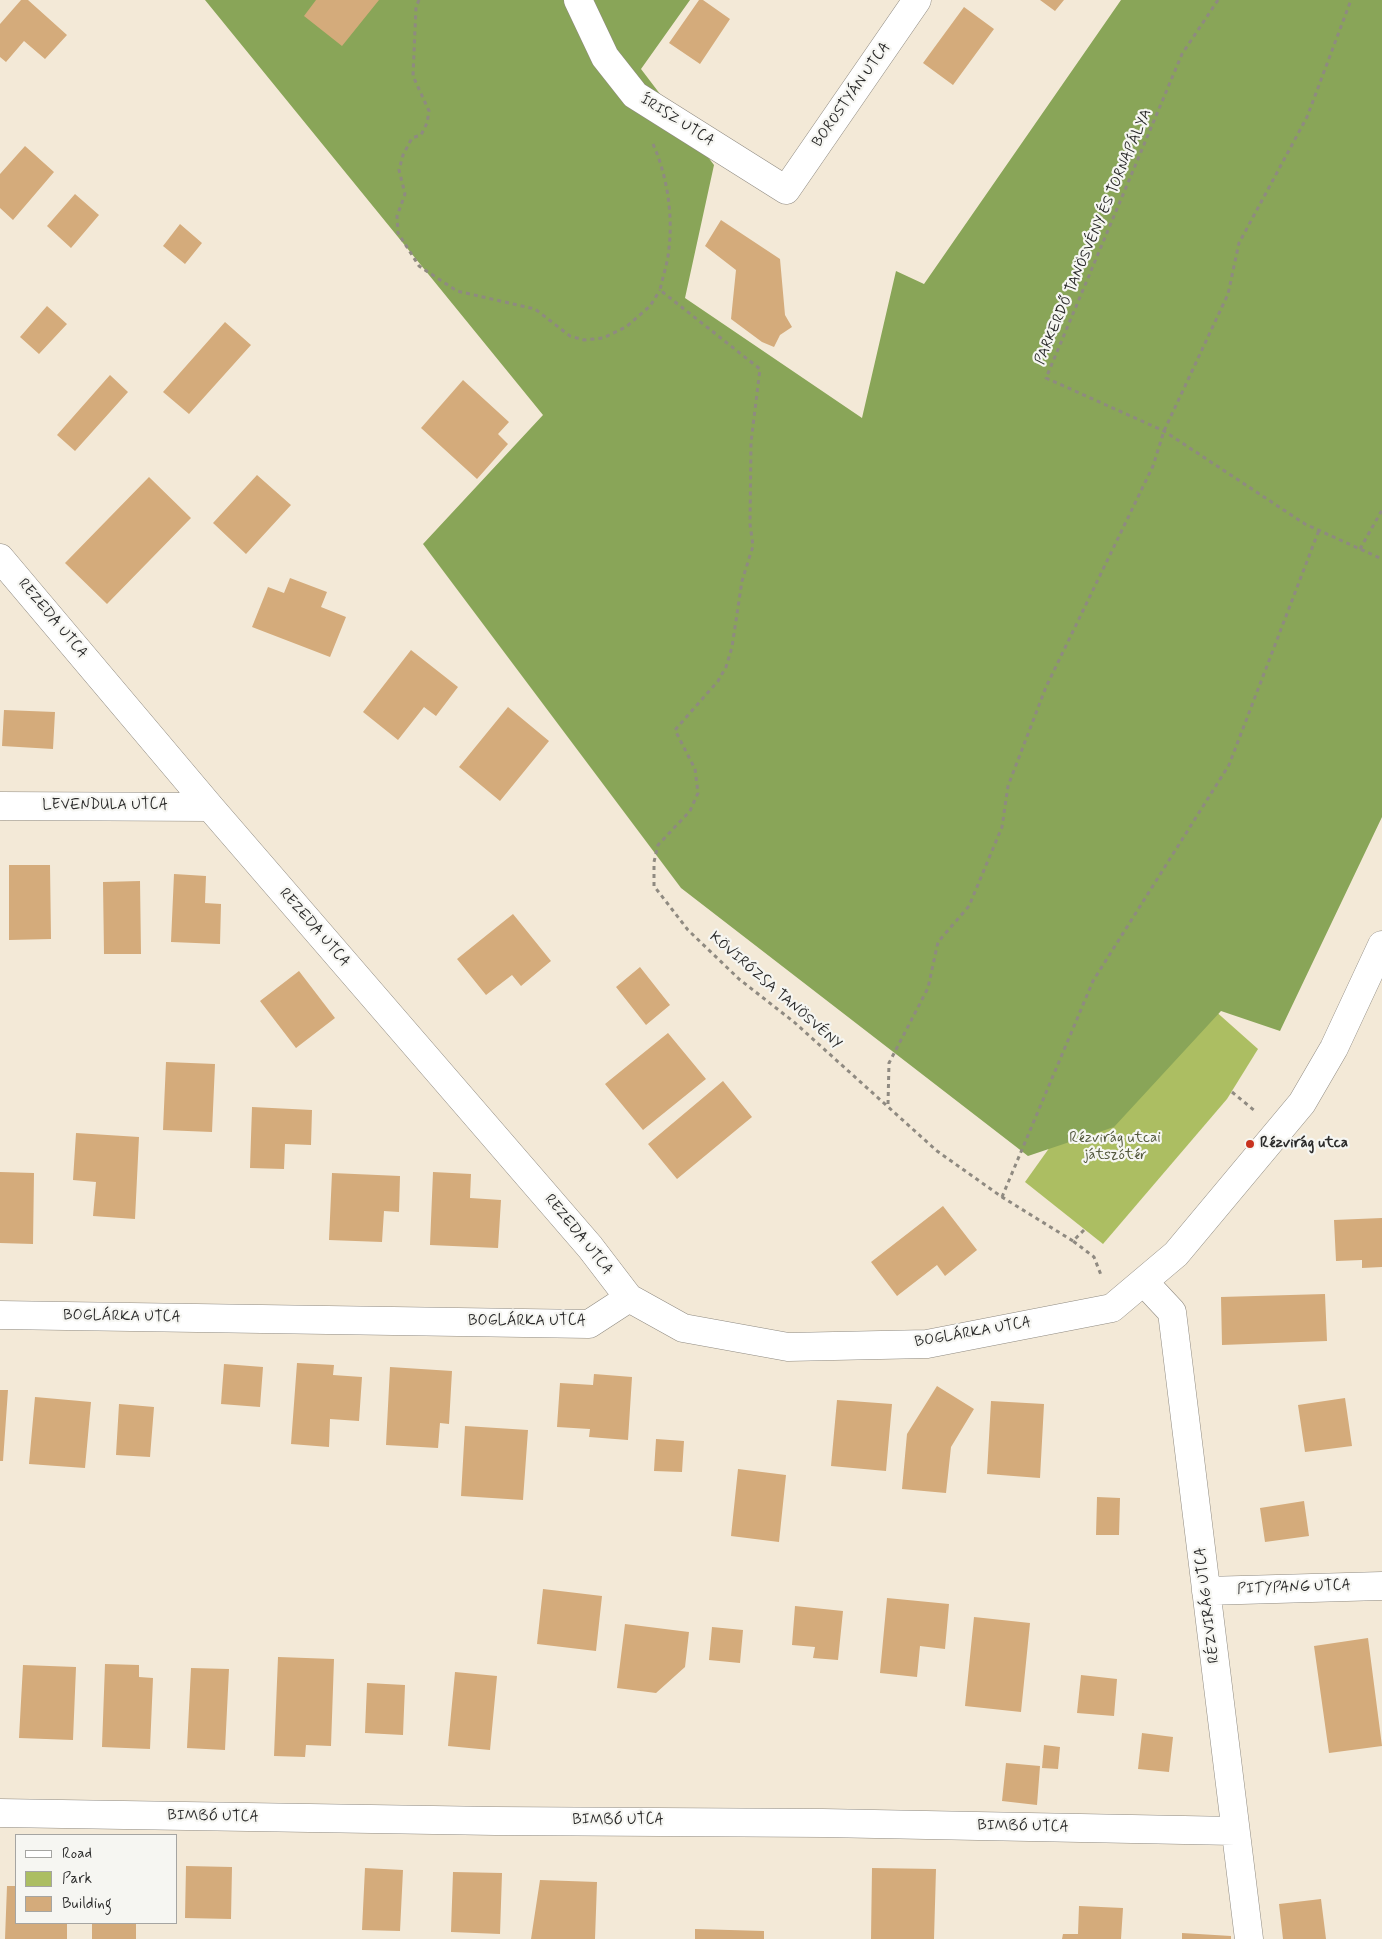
<!DOCTYPE html>
<meta charset="utf-8">
<style>
body{margin:0}
#map{position:relative;width:1382px;height:1939px;overflow:hidden;background:#f3e9d7;font-family:Mynerve,sans-serif}
canvas{display:block}
.legend{position:absolute;left:15px;top:1834px;width:162px;height:90px;box-sizing:border-box;background:#f6f6f2;border:1px solid #a5a5a2;margin:0;padding:6px 9px;list-style:none;font-size:15px;color:#2b2b2b}
.legend li{display:flex;align-items:center;gap:10px;height:25px}
.legend b{width:25px;border:1px solid #a5a5a2}
</style>
<div id="map">
<canvas width="1382" height="1939"></canvas>
<ul class="legend">
<li><b style="height:6px;background:#fff"></b>Road</li>
<li><b style="height:14px;background:#acbe62"></b>Park</li>
<li><b style="height:14px;background:#d4ab7b"></b>Building</li>
</ul>
</div>
<script>
const g = document.querySelector('canvas').getContext('2d');
g.lineJoin = 'round';
function fill(path, color) {
  g.fillStyle = color;
  g.fill(path, 'evenodd');
}
function strokePath(path, color, width, dash) {
  g.strokeStyle = color;
  g.lineWidth = width;
  g.lineCap = dash ? 'butt' : 'round';
  g.setLineDash(dash || []);
  g.stroke(path);
}
function write(font, color, halo, rows, align = 'center') {
  g.font = font + ' Mynerve,sans-serif';
  g.lineWidth = 4.5;
  g.setLineDash([]);
  g.textBaseline = 'middle';
  g.strokeStyle = halo;
  g.fillStyle = color;
  for (const [text, x, y, turn = 0] of rows) {
    g.save();
    g.translate(x, y);
    g.rotate((+turn || 0) * Math.PI / 180);
    g.textAlign = isNaN(turn) ? turn : align;
    if (halo) g.strokeText(text, 0, 0);
    g.fillText(text, 0, 0);
    g.restore();
  }
}
fill(new Path2D(`
 M1213 1009 1258 1049 1227 1099 1103 1244 1025 1182 1082 1102Z`), '#acbe62');
fill(new Path2D(`
 M205 0H690L641 69 714 165 685 298 862 418 896 271 924 284 1121 0H1382V817L1280 1031 1221 1011 1114 1127 1028 1156 681 888 423 544 543 415Z`), '#89a558');
fill(new Path2D(`
 M21 0H28L67 35 45 59 24 41 6 62 0 57V24Z
 M316 0H379L342 46 304 16Z
 M699 0H703L730 19 700 64 669 43Z
 M1040 0H1064L1055 11Z
 M964 7 994 29 953 85 923 63Z
 M25 146 54 172 13 220 0 208V174Z
 M75 194 99 215 71 248 47 226Z
 M721 220 780 259 785 315 792 327 780 335 774 347 762 342 731 319 736 270 705 246Z
 M180 224 202 243 185 264 163 246Z
 M47 306 67 324 39 354 20 337Z
 M225 322 251 345 189 414 163 392Z
 M110 375 128 392 75 451 57 435Z
 M463 380 509 422 498 434 508 444 477 479 421 428Z
 M257 475 291 505 246 554 213 523Z
 M149 477 191 518 107 604 65 563Z
 M290 578 327 592 321 607 346 617 330 657 252 627 268 587 284 593Z
 M411 650 458 687 436 716 424 707 398 740 363 712Z
 M508 707 549 741 500 801 459 767Z
 M4 710 55 712 53 749 2 746Z
 M9 865H50L51 939 9 940Z
 M174 874 206 876 205 903 221 904 220 944 171 942Z
 M140 881 141 954H104L103 882Z
 M513 914 551 961 521 986 512 975 486 995 457 959Z
 M640 967 670 1005 646 1025 616 987Z
 M299 971 335 1018 296 1048 260 1001Z
 M668 1033 706 1079 643 1130 605 1084Z
 M166 1062 215 1064 212 1132 163 1130Z
 M723 1081 752 1117 677 1179 648 1144Z
 M252 1107 312 1110 311 1145 285 1144 284 1169 250 1168Z
 M76 1133 139 1137 135 1219 93 1216 96 1182 73 1180Z
 M0 1172 34 1173 33 1244 0 1243Z
 M433 1172 471 1174 470 1198 501 1200 498 1248 430 1245Z
 M332 1173 400 1176 399 1212 384 1211 382 1242 329 1240Z
 M943 1206 977 1250 945 1276 937 1265 897 1296 871 1262Z
 M1382 1218V1267L1362 1268V1260L1336 1261 1334 1220Z
 M1325 1294 1327 1341 1222 1345 1221 1297Z
 M297 1363 334 1365 333 1375 362 1377 359 1421 330 1419 329 1447 291 1444Z
 M224 1364 263 1367 260 1407 221 1404Z
 M390 1367 452 1371 449 1424 440 1423 438 1448 386 1445Z
 M594 1374 632 1377 628 1440 589 1437 590 1429 557 1427 560 1383 593 1385Z
 M937 1386 974 1409 951 1447 946 1493 902 1489 907 1434Z
 M0 1390H8L3 1461H0Z
 M35 1397 91 1402 85 1468 29 1464Z
 M1345 1398 1352 1446 1305 1452 1298 1405Z
 M837 1400 892 1404 886 1471 831 1466Z
 M991 1401 1044 1404 1040 1478 987 1474Z
 M119 1404 154 1407 150 1457 116 1455Z
 M465 1426 528 1430 523 1500 461 1496Z
 M656 1439 684 1441 682 1472 654 1471Z
 M738 1469 786 1475 779 1542 731 1536Z
 M1097 1497 1120 1498 1119 1535H1096Z
 M1304 1501 1309 1536 1265 1542 1260 1508Z
 M543 1589 602 1596 596 1651 537 1644Z
 M887 1598 949 1604 945 1649 920 1646 917 1677 880 1673Z
 M795 1606 843 1611 838 1660 813 1658 815 1647 792 1645Z
 M974 1617 1030 1623 1021 1712 965 1706Z
 M625 1624 689 1632 685 1667 656 1693 617 1688Z
 M712 1627 743 1630 740 1663 709 1660Z
 M1368 1638 1382 1746 1329 1753 1314 1646Z
 M278 1657 334 1659 331 1746 306 1745 305 1757 274 1756Z
 M105 1664 139 1665V1677L153 1678 150 1749 102 1747Z
 M23 1665 76 1667 73 1740 19 1738Z
 M191 1668 229 1669 225 1750 187 1748Z
 M455 1672 497 1676 490 1750 448 1746Z
 M1081 1675 1117 1679 1114 1716 1077 1713Z
 M367 1683 405 1685 403 1735 365 1733Z
 M1142 1733 1173 1737 1169 1772 1138 1769Z
 M1044 1745 1060 1747 1058 1769 1042 1768Z
 M1006 1763 1040 1766 1037 1805 1002 1801Z
 M186 1866 232 1867 231 1919 185 1918Z
 M365 1868 403 1870 400 1931 362 1930Z
 M872 1868 936 1869 934 1939H871Z
 M453 1872 502 1873 500 1934 451 1932Z
 M540 1880 597 1882 595 1939H531Z
 M7 1886H16V1923H67V1939H5Z
 M1321 1899 1326 1939H1283L1279 1904Z
 M1079 1906 1123 1908 1121 1939H1062L1063 1934H1078Z
 M92 1923H136V1939H92Z
 M695 1929 764 1931V1939H695Z
 M1182 1933 1231 1936V1939H1182Z`), '#d4ab7b');
const street = new Path2D(`
 M578 0 605 57 635 95 786 190 917 0
 M0 558 210 807 590 1247 629 1298 683 1328 788 1347 927 1344 1112 1308 1176 1254 1302 1103 1334 1048 1382 945
 M0 806 210 807
 M1144 1282 1172 1312 1249 1939
 M0 1315 589 1324 629 1298
 M1206 1591 1382 1586
 M0 1813 495 1821 823 1823 1235 1831`);
strokePath(street, '#8f8a81', 29);
strokePath(new Path2D(`
 M419 0 416 7 413 76 429 111 427 123 421 135 412 138 403 155 399 170 405 194 397 216 398 233 419 266 457 291 535 309 570 336 584 340 603 338 626 327 650 306 660 290
 M1218 0 1182 54 1046 378 1164 431 1305 524 1382 559
 M653 144C667 175 673 214 669 248 668 262 663 276 660 290L760 369 751 442 750 524 753 546 742 581 732 647 726 667 718 681 675 730 695 769 698 793 690 811 658 845 654 862V886L688 930 739 979 794 1022 937 1151 1002 1197 1073 1241
 M1360 549 1382 510
 M1232 1092 1255 1111
 M888 1104 889 1063 928 988 938 942 969 906 1002 827 1008 786 1046 687 1153 466 1164 431 1228 294 1239 243 1307 117 1351 0
 M1002 1197 1093 981 1229 765 1319 530
 M1084 1230 1073 1241 1094 1257 1101 1275`), '#8f8a81', 3, [4, 4]);
strokePath(street, '#fff', 28);
for (const [x, y, r, color] of [
 [1250,1144,5,"#c8321e"]
]) {
  const dot = new Path2D();
  dot.arc(x, y, r, 0, 2 * Math.PI);
  g.fillStyle = color;
  g.fill(dot);
  strokePath(dot, '#f6f6f2', 2);
}
write('15px', '#2b2b2b', '#f6f6f2', [
 ["BOROSTYÁN UTCA",852,95,-55],
 ["ÍRISZ UTCA",677,121,32],
 ["PARKERDŐ TANÖSVÉNY ÉS TORNAPÁLYA",1094,237,-67],
 ["REZEDA UTCA",52,619,50],
 ["LEVENDULA UTCA",105,806],
 ["REZEDA UTCA",314,928,49],
 ["KÖVIRÓZSA TANÖSVÉNY",775,991,41],
 ["REZEDA UTCA",578,1235,51],
 ["BOGLÁRKA UTCA",122,1317,1],
 ["BOGLÁRKA UTCA",527,1322],
 ["BOGLÁRKA UTCA",973,1333,-10],
 ["PITYPANG UTCA",1294,1588,-2],
 ["RÉZVIRÁG UTCA",1208,1605,-97],
 ["BIMBÓ UTCA",213,1817,1],
 ["BIMBÓ UTCA",618,1821],
 ["BIMBÓ UTCA",1023,1827,1]
]);
write('15px', '#52573c', '#f6f6f2', [
 ["Rézvirág utcai",1115,1139],
 ["játszótér",1115,1156]
]);
write('bold 15px', '#2b2b2b', '#f6f6f2', [
 ["Rézvirág utca",1260,1144]
], 'left');
</script>
